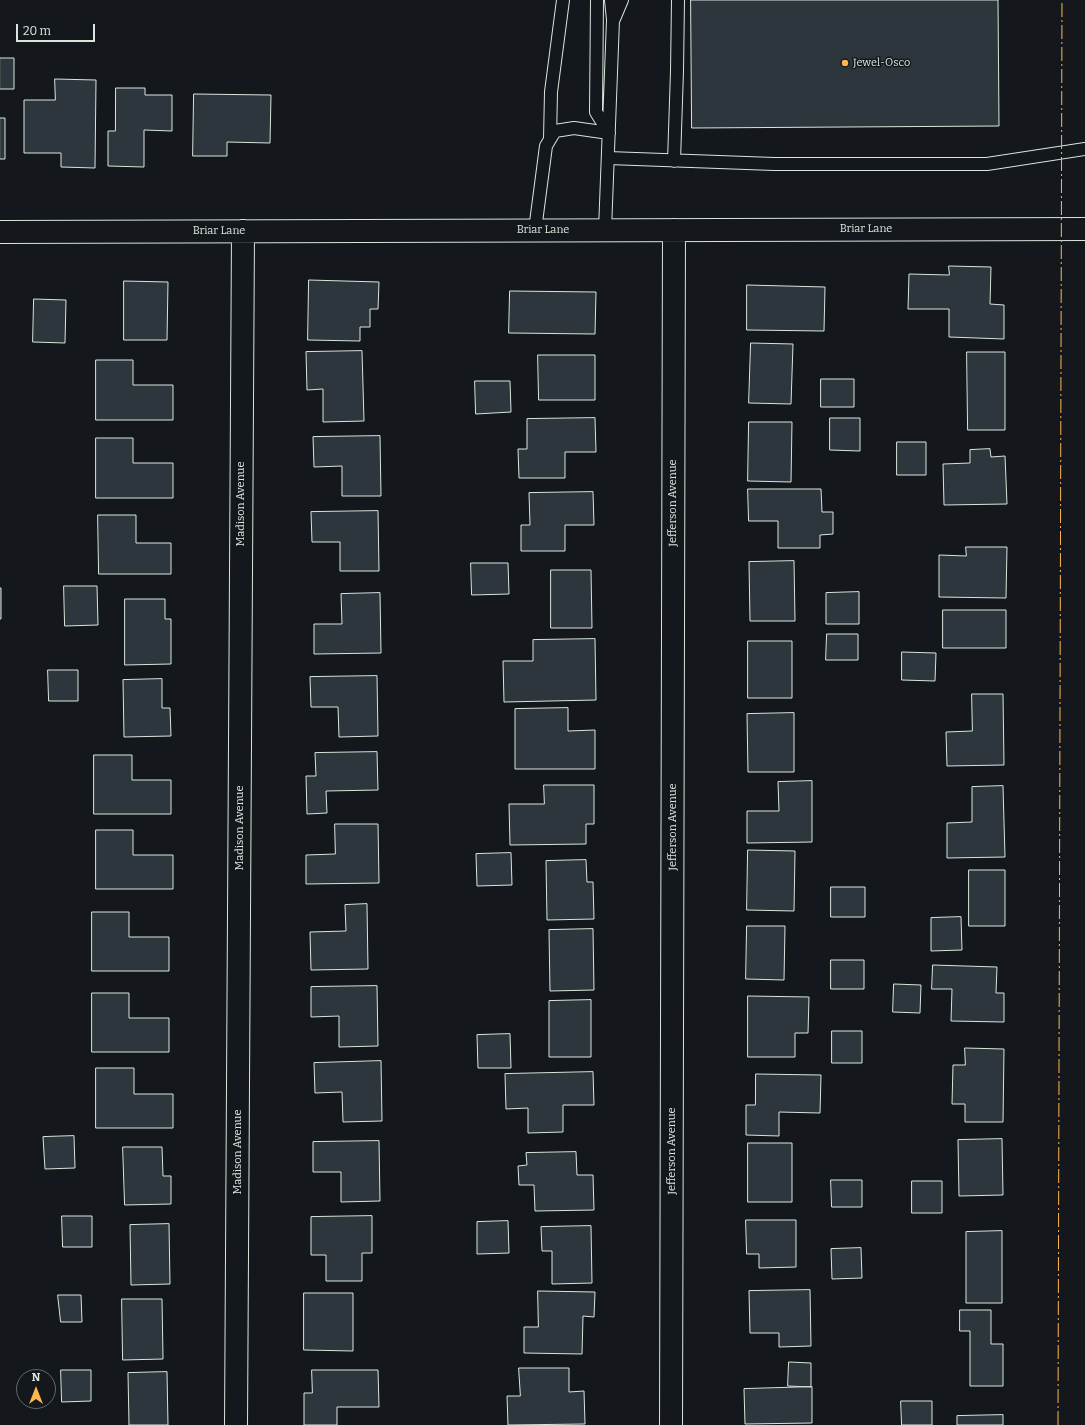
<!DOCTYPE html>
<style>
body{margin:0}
#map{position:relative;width:1085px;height:1425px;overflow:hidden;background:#14181c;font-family:Bitter,serif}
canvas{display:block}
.north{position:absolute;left:16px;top:1369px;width:40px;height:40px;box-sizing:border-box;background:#14181c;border:1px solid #626a69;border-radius:50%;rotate:0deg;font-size:11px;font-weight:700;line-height:16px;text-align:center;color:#d8e6dc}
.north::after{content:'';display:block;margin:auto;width:14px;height:18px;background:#ffb74d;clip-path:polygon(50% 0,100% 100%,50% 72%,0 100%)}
.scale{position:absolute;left:16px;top:24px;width:79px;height:18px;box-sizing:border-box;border:2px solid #d8e6dc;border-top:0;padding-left:5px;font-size:12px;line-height:14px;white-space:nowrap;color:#d8e6dc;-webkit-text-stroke:3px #14181c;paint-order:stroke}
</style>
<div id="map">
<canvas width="1085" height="1425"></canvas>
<div class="north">N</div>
<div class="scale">20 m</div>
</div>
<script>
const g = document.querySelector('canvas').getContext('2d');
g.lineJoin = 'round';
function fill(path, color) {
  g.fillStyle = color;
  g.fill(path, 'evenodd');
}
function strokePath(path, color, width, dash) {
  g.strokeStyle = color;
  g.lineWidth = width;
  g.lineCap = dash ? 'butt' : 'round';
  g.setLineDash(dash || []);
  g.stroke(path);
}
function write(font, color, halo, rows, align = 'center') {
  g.font = font + ' Bitter,serif';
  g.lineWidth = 3;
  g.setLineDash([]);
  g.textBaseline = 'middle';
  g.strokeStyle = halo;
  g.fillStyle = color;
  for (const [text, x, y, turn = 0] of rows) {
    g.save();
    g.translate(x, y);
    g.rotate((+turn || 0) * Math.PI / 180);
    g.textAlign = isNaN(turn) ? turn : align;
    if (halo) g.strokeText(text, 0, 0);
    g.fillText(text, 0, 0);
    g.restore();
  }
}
const building = new Path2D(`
 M691 0H998L999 126 692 128Z
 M0 58H14V89H0Z
 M55 79 96 80 95 168 61 167V153H24V100H55Z
 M116 88H145V95H172V131L144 130V167L108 166V131H115Z
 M194 94 271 95 270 143 227 142V156H193Z
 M0 118H5V159H0Z
 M949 266 991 267 990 304 1004 305V339L949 337V309H908L909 274 949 275Z
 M309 280 379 282 378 309H370V327H360V341L308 340Z
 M124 281 168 282 167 340H124Z
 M747 285 825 287 824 331 747 330Z
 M510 291 596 292 595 334 509 333Z
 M34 299 66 300 65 343 33 342Z
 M751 343 793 344 791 404 749 403Z
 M362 351 364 421 323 422V389L307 390 306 352Z
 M967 352H1005V430H968Z
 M538 355H595V400H539Z
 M96 360H133V385H173V420H96Z
 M821 379H854V407H821Z
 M475 381H510L511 412 476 414Z
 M595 418 596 452H565V478H519L518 449H527V419Z
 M830 418H860V451L830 450Z
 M749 422H792L791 482 748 481Z
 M380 436 381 496H342V466L314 467 313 437Z
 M96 438H133V463H173V498H96Z
 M897 442H926V475H897Z
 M990 449 991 457 1005 456 1007 504 944 505 943 464 970 463V450Z
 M748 489H821L822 512H833V534L820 535V548H778V521H749Z
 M593 492 594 525H565V551H521V525H530L529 493Z
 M378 511 379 571H340V542H312L311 512Z
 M98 515H136V543H171V574H99Z
 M966 547H1007L1006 598 939 597V555L966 556Z
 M794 561 795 621H750L749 562Z
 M471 563H508L509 594 472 595Z
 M551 570H591L592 628H551Z
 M64 586H97L98 625 65 626Z
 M0 588H1V619H0Z
 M859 592V624H826V593Z
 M380 593 381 653 314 654V624H342L341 594Z
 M125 599H165V619H171V664L125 665Z
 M943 610H1006V648H943Z
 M827 634H858V660H826Z
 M595 639 596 700 504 702 503 661H533V640Z
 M748 641H792V698H748Z
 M902 652 936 653 935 681 902 680Z
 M48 670H78V701H49Z
 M377 676 378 736 339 737 338 707H311L310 677Z
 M162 679V708H170L171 736 124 737 123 680Z
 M972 694H1003L1004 765 947 766 946 732 972 731Z
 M568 708V731L595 730V769H515V709Z
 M794 713V772H748L747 714Z
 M377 752 378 790 326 791 327 813 307 814 306 776H316L315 753Z
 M94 755H132V780H171V814H94Z
 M812 781V842L747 843V811H779L778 782Z
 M544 785H594V824H586V844L510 845 509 804H544Z
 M1003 786 1005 857 947 858V823L972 822V787Z
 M335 824H378L379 883 306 884V855L335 854Z
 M96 830H133V855H173V889H96Z
 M748 850 795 851 794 911 747 910Z
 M511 853 512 885 477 886 476 854Z
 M586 860 587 882H593L594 919 547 920 546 861Z
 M969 870H1005V926H969Z
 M831 887H865V917H831Z
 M367 904 368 969 311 970 310 932 346 931 345 905Z
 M92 912H129V937H169V971H92Z
 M961 917 962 950 931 951V918Z
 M747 926H785L784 980 746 979Z
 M593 929 594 990 550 991 549 930Z
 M831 960H864V989H831Z
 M933 965 997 967 996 993H1004V1022L951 1021 952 989H932Z
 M894 984 921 985 920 1013 893 1012Z
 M377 986 378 1046 339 1047V1016L311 1017V987Z
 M92 993H129V1018H169V1052H92Z
 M748 996 809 997 808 1033H795V1057H748Z
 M591 1000V1057H549V1001Z
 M832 1031H862V1063H832Z
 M510 1034 511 1068H478L477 1035Z
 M965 1048 1004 1049 1003 1122H965V1104H952L953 1065H965Z
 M381 1061 382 1121 343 1122 342 1092 315 1093 314 1063Z
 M96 1068H134V1094H173V1128H96Z
 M593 1072 594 1105H563V1132L528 1133V1108L506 1109 505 1074Z
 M756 1074 821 1075 820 1113 779 1112V1136L746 1135V1105H755Z
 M74 1136 75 1168 45 1169 43 1137Z
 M1002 1139 1003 1195 959 1196 958 1140Z
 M379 1141 380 1201 341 1202V1172H313V1142Z
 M748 1143H792V1202H748Z
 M123 1147H162L163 1176H171V1204L125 1205Z
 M576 1152 577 1175H593L594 1210 535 1211 534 1185H519L518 1166 527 1165 526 1153Z
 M831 1180H862V1207H832Z
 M912 1181H942V1213H912Z
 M62 1216H92V1247H63Z
 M372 1216V1253H362V1281H326V1255H311V1217Z
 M746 1220H796V1267L759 1268V1254H747Z
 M508 1221 509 1253 477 1254V1222Z
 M169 1224 170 1284 131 1285 130 1225Z
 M591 1226 592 1283 552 1284V1251H542L541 1227Z
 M1002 1231V1303H966V1232Z
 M861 1248 862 1278 832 1279 831 1249Z
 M810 1290 811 1346 779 1347V1333H750L749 1291Z
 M538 1291 595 1292 594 1317 583 1316 582 1354 524 1353V1327H538Z
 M304 1293H353V1351L304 1350Z
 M58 1295H81L82 1322H61Z
 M122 1299H162L163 1359 123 1360Z
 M960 1310H991V1344H1003V1386H970V1331H960Z
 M789 1362 811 1363V1387L788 1386Z
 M519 1368H569V1392L584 1391 585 1424 508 1425 507 1396H520Z
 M61 1370H91V1401L62 1402Z
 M312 1370H378L379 1407H337V1425H304V1393H312Z
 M167 1372 168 1425H129L128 1373Z
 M812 1387V1423L745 1424 744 1389Z
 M901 1401H932V1425H902Z
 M1003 1415V1425H957V1416Z`);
fill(building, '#2c363c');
strokePath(building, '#d8e6dc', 1);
const lane = new Path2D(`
 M597 0 596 112 609 133
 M614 19 622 0
 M550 139 551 92 563 0
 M608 158 774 164H987L1085 149
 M674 161 677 71 678 0
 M535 230 546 146 555 131 574 128 609 133
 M605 230 613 20 611 0`);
const street = new Path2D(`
 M0 232 1085 229
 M236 1425 243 231
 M671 1425 674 230`);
strokePath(lane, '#d8e6dc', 14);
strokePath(street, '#d8e6dc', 24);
strokePath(lane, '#14181c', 12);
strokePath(street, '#14181c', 22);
strokePath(new Path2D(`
 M1058 1425 1062 0`), '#ffb74d', 1, [14, 3, 2, 3]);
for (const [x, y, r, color] of [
 [845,63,4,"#ffb74d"]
]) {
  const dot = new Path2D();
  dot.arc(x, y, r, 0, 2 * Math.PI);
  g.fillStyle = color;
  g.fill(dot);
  strokePath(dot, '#14181c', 1.5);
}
write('11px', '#d8e6dc', '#14181c', [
 ["Jewel-Osco",853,63]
], 'left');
write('11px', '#d8e6dc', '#14181c', [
 ["Briar Lane",866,229],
 ["Briar Lane",543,230],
 ["Briar Lane",219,231],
 ["Jefferson Avenue",673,503,-90],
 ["Madison Avenue",241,504,-90],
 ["Jefferson Avenue",673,827,-90],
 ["Madison Avenue",240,828,-90],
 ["Jefferson Avenue",672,1151,-90],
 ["Madison Avenue",238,1152,-90]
]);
</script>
